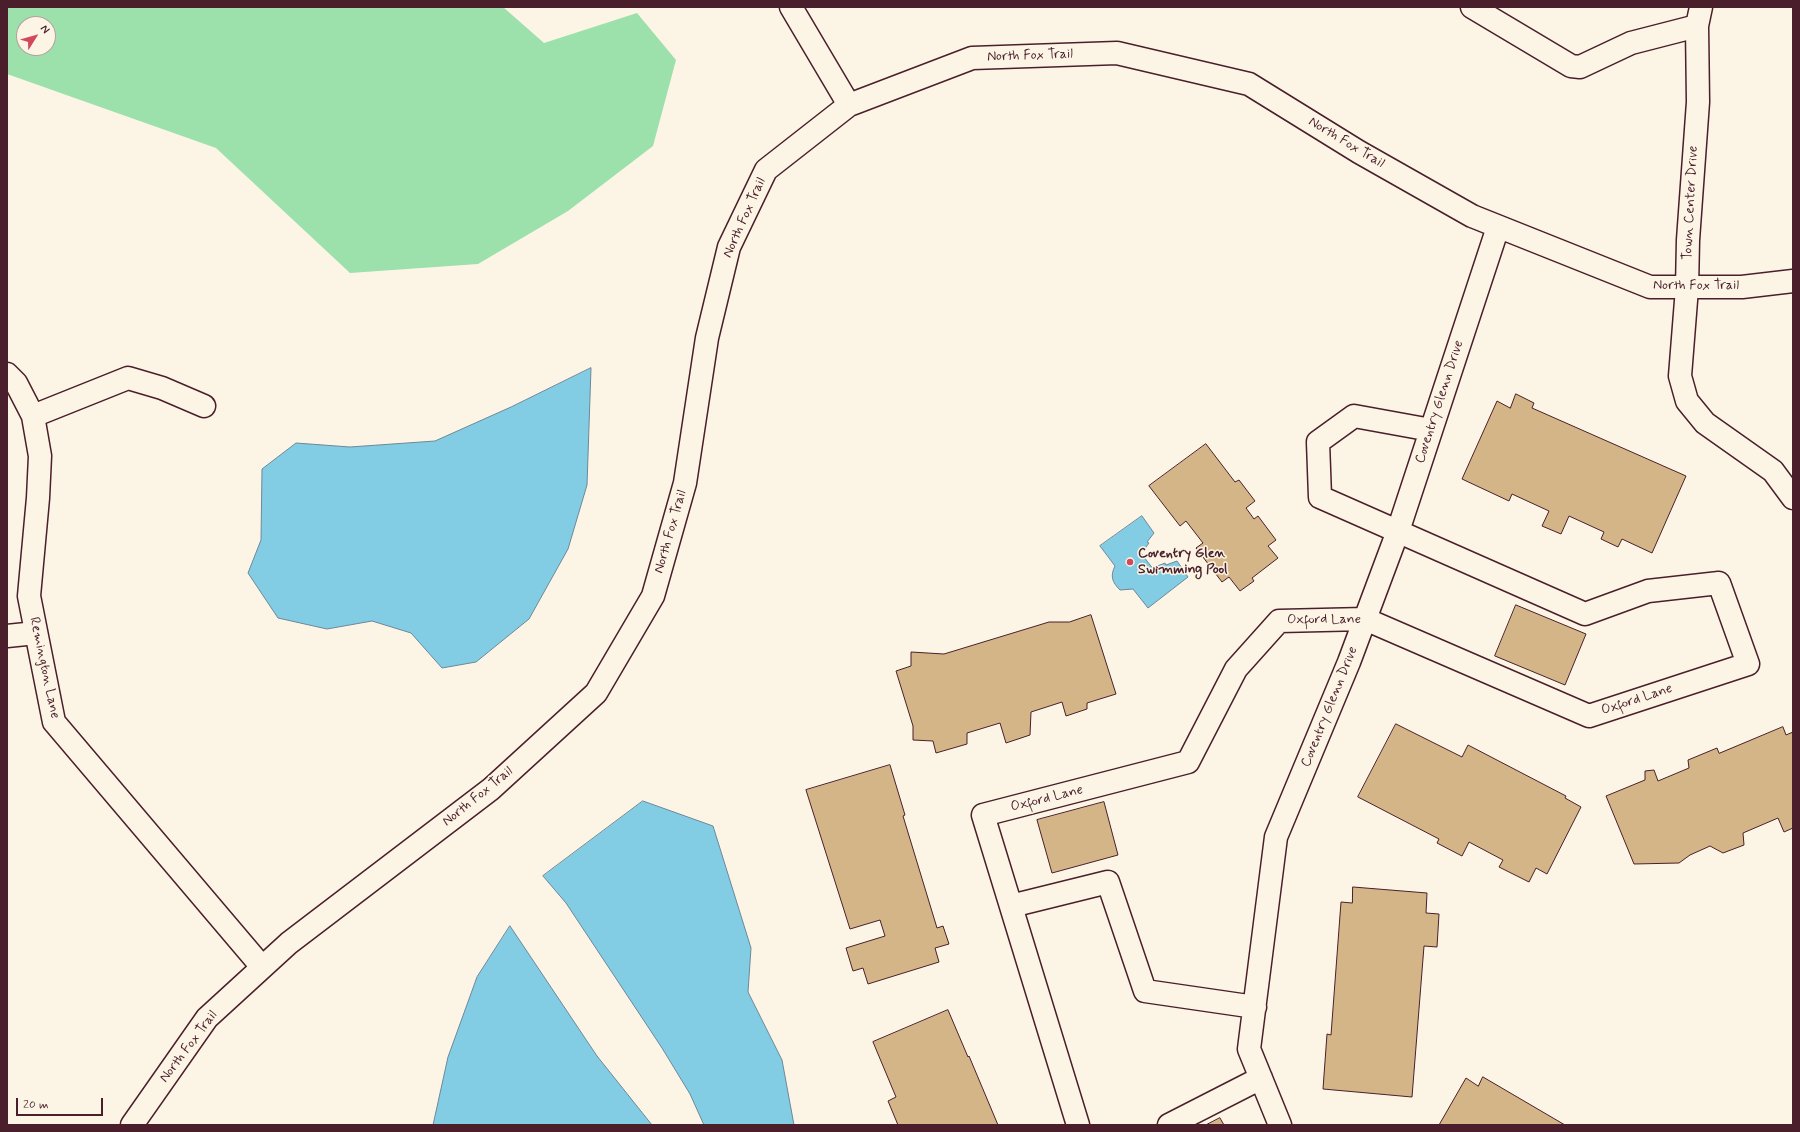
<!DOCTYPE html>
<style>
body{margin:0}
#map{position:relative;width:1800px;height:1132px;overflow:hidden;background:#fcf5e5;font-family:Mynerve,sans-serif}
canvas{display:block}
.frame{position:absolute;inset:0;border:8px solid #4a1f2b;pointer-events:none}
.north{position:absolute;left:16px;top:16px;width:40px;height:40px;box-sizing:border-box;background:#fcf5e5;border:1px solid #b59f9b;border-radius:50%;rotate:53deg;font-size:11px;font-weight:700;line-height:16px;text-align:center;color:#4a1f2b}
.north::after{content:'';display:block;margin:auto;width:14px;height:18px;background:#d1495b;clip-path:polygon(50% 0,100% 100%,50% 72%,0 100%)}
.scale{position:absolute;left:16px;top:1098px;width:87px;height:18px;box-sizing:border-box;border:2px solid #4a1f2b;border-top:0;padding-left:5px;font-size:12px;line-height:14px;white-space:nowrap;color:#4a1f2b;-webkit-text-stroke:3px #fcf5e5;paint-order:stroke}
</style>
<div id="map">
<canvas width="1800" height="1132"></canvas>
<div class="frame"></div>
<div class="north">N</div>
<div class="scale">20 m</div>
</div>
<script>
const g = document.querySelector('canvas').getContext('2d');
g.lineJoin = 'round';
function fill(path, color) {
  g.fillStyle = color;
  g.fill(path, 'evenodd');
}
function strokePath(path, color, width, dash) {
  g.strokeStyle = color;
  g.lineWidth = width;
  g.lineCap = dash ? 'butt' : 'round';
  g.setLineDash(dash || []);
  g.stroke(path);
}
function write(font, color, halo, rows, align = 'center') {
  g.font = font + ' Mynerve,sans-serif';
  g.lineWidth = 3;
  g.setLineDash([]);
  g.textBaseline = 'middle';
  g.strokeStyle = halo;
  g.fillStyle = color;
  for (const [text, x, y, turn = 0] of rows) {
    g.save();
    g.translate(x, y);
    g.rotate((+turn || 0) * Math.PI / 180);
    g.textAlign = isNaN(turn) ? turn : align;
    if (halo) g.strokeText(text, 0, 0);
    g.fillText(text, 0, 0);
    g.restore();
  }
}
fill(new Path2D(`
 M7 7H503L544 43 637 13 676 60 653 146 568 211 478 264 350 273 216 148 7 74ZM24 24H48V48H24Z`), '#9ce0ac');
const water = new Path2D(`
 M591 368 587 485 568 549 529 619 476 662 442 668 411 633 372 621 327 629 278 618 248 573 261 540 262 469 296 443 350 447 435 441 511 407Z
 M1142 516 1154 533 1147 542 1149 543 1143 551 1141 549 1140 552 1154 570 1156 569 1155 567 1165 563 1166 565 1177 561 1188 577 1148 608 1133 589 1120 590C1112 582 1110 576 1115 566L1100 546Z
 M643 801 713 826 751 948 748 992 782 1060 794 1125H704L690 1094 662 1048 566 903 543 876Z
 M510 926 597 1056 652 1125H433L448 1057 477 977Z`);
fill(water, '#83cde4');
strokePath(water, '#6c879a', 1);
const building = new Path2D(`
 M1516 394 1534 403 1532 408 1686 476 1652 553 1622 539 1618 547 1601 539 1604 532 1569 516 1561 534 1542 526 1549 511 1512 494 1509 501 1462 479 1497 401 1510 408Z
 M1206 444 1235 482 1239 480 1255 501 1246 508 1254 519 1258 516 1276 540 1268 546 1278 558 1252 578 1254 581 1240 591 1229 577 1222 582 1196 548 1203 543 1186 521 1180 526 1149 486Z
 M1516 605 1586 634 1565 685 1495 656Z
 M1091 615 1116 694 1087 703V709L1066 716 1062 702 1031 712 1030 735 1006 743 1000 723 967 733V744L936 753 933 741 913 740V726L896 671 911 666V652L944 654 1049 622H1069Z
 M1396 724 1462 757 1468 745 1566 796 1565 798 1581 807 1547 874 1536 868 1529 882 1499 867 1503 860 1469 842 1462 856 1437 843 1439 839 1358 797Z
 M1783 727 1786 735 1793 732V828L1784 832 1778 818 1743 833 1744 845 1723 853 1710 846 1690 855 1679 863 1634 864 1606 796 1645 780V771L1654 770 1658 781 1689 768 1688 760 1717 748 1719 753Z
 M890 765 905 815 903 816 937 928 943 926 949 944 935 948 939 962 868 984 863 968 853 971 846 948 885 936 880 920 850 929 806 790Z
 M1104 802 1118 855 1052 873 1037 820Z
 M1353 887 1427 893 1426 913 1439 914 1437 947 1424 946 1412 1097 1323 1089 1327 1034 1331 1035 1341 902 1352 903Z
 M948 1010 968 1057 969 1056 998 1125H898L888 1101 896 1097 873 1042Z
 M1483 1077 1565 1125H1439L1466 1078 1478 1086Z
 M1220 1118 1224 1125H1206Z`);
fill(building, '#d4b587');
strokePath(building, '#4a1f2b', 1);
const minor = new Path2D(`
 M791 7 849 105
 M1472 7 1571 66 1580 67 1631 43 1697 26
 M1701 7 1697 26 1698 102 1688 240 1687 288 1680 376 1687 401 1705 423 1773 471 1793 498
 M7 374 16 383 33 416 40 456 38 498 29 596 54 722 262 967
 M33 416 128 378 162 388 204 406
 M7 636 36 633
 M1011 906 1108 882 1145 991 1255 1007
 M132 1125 207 1018 289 943 491 789 596 693 653 596 685 483 707 338 729 247 766 170 849 105 972 58 1117 53 1249 84 1359 152 1472 216 1650 287H1742L1793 281
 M1078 1125 983 815 1188 762 1236 669 1279 621 1365 619 1589 716 1748 664 1719 583 1648 591 1585 614 1320 497 1318 442 1354 416 1431 430
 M1169 1125 1261 1078
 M1280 1125 1249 1049 1276 837 1349 662 1398 531 1498 227`);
strokePath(minor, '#4a1f2b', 25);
strokePath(minor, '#fcf5e5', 22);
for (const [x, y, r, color] of [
 [1130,562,4,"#d1495b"]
]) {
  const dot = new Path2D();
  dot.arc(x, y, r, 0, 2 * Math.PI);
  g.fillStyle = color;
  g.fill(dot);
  strokePath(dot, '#fcf5e5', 1.5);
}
write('14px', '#4a1f2b', '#fcf5e5', [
 ["North Fox Trail",1030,56,-2],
 ["North Fox Trail",1346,143,31],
 ["Town Center Drive",1691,203,-87],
 ["North Fox Trail",745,218,-66],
 ["North Fox Trail",1696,286],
 ["Coventry Glenn Drive",1440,402,-72],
 ["North Fox Trail",671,532,-74],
 ["Oxford Lane",1324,620],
 ["Remington Lane",44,668,78],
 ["Oxford Lane",1637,700,-18],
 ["Coventry Glenn Drive",1330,707,-68],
 ["North Fox Trail",478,797,-39],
 ["Oxford Lane",1047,799,-14],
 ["North Fox Trail",189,1047,-53]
]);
write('bold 14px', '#4a1f2b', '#fcf5e5', [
 ["Coventry Glen",1138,554],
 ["Swimming Pool",1138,570]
], 'left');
</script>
